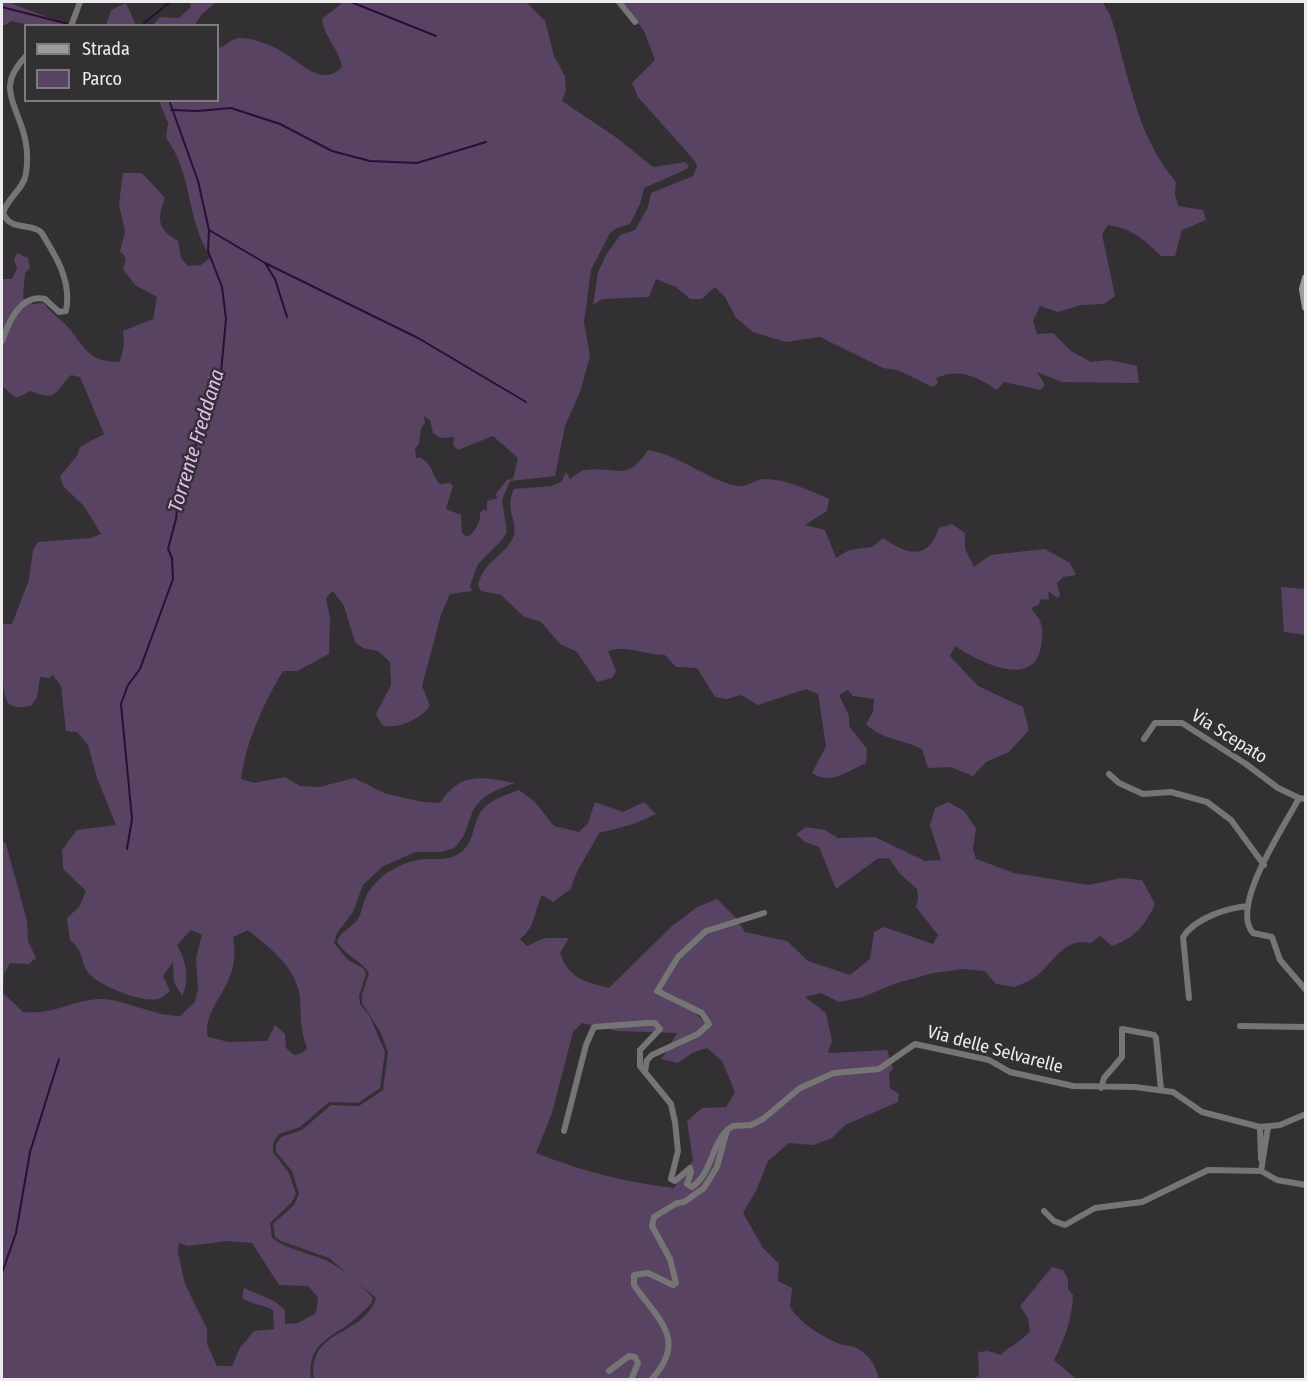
<!DOCTYPE html>
<style>
body{margin:0}
#map{position:relative;width:1307px;height:1381px;overflow:hidden;background:#323033;font-family:"Fira Sans Condensed",sans-serif}
canvas{display:block}
.frame{position:absolute;inset:0;border:3px solid #ecebed;pointer-events:none}
.legend{position:absolute;left:24px;top:24px;width:195px;height:78px;box-sizing:border-box;background:#323033;border:2px solid #7c7b7d;margin:0;padding:8px 10px;list-style:none;font-size:18px;color:#ecebed}
.legend li{display:flex;align-items:center;gap:12px;height:30px}
.legend b{width:30px;border:2px solid #7c7b7d}
</style>
<div id="map">
<canvas width="1307" height="1381"></canvas>
<div class="frame"></div>
<ul class="legend">
<li><b style="height:8px;background:#9c9b9d"></b>Strada</li>
<li><b style="height:16px;background:#584362"></b>Parco</li>
</ul>
</div>
<script>
const g = document.querySelector('canvas').getContext('2d');
g.lineJoin = 'round';
function fill(path, color) {
  g.fillStyle = color;
  g.fill(path, 'evenodd');
}
function strokePath(path, color, width, dash) {
  g.strokeStyle = color;
  g.lineWidth = width;
  g.lineCap = dash ? 'butt' : 'round';
  g.setLineDash(dash || []);
  g.stroke(path);
}
function write(font, color, halo, rows, align = 'center') {
  g.font = font + ' "Fira Sans Condensed",sans-serif';
  g.lineWidth = 5;
  g.setLineDash([]);
  g.textBaseline = 'middle';
  g.strokeStyle = halo;
  g.fillStyle = color;
  for (const [text, x, y, turn = 0] of rows) {
    g.save();
    g.translate(x, y);
    g.rotate((+turn || 0) * Math.PI / 180);
    g.textAlign = isNaN(turn) ? turn : align;
    if (halo) g.strokeText(text, 0, 0);
    g.fillText(text, 0, 0);
    g.restore();
  }
}
fill(new Path2D(`
 M2 2H11L15 5 66 24 30 25 11 21 6 25H2Z
 M190 2H216L201 15 195 25H153L160 17 179 18 191 7Z
 M340 2H526L545 21 554 56 565 76 566 91 562 101 617 138 653 167 685 162 689 166 687 169 644 188 640 204 630 224 617 228 610 233 591 270 584 322 590 356 580 392 565 426 555 476 510 481 502 500 507 532 502 540 478 564 470 586 472 591 450 594 441 615 422 686 430 706C420 719 398 730 382 725L376 714 391 685 390 662 378 651 363 648 355 642 344 606 333 591 326 598 330 618 329 654 297 671H283C264 703 246 741 241 779L254 783 285 777 300 786 319 787 354 778 384 793 422 802 440 803C461 771 482 777 515 783 497 790 477 796 471 816 466 829 465 838 454 848L442 852H415L382 867 363 885 353 912 337 933 334 943 348 960 363 968 366 974 359 996 360 1004 370 1017 385 1052 380 1088 358 1103 329 1102 300 1127 279 1134 273 1143V1152L289 1173 296 1194 291 1203 270 1223 272 1238C288 1250 307 1252 325 1260 341 1267 361 1284 373 1298L371 1304C361 1313 350 1325 338 1331 318 1344 308 1354 311 1379H2V841L6 844 27 921 28 941 36 958 29 964 10 963 4 974 3 993 23 1012C53 1015 70 1001 99 999 123 998 152 1016 180 1016L195 1002 198 989 196 958 202 935 191 930 177 945C186 959 190 981 182 996L174 982 173 962 163 976 170 991C167 993 162 998 158 999 142 1003 97 986 87 971 79 957 85 953 70 940L67 918 79 907 86 891 63 869 62 850 77 830 116 825 97 778 88 745 77 732 66 731 61 686 53 675 49 678 40 677 37 697 31 706C24 707 14 709 8 703 0 691 2 643 2 624H12L29 580 33 550 38 542 91 538 101 534 84 506 63 486 60 476 77 456 80 447 104 434 80 377 71 375C55 390 59 403 31 391L16 398 2 386V279H12L17 269 14 260 17 253 28 258 30 268 25 273 23 298 33 304 44 303C50 312 57 316 64 323 86 345 84 362 120 362L124 345 123 331 153 319 157 297 135 285 123 269 126 258 120 251 125 232 119 204 123 173H142L165 198C157 219 157 229 178 241L181 258 188 266 201 265 211 257C186 222 193 173 166 138L168 123 159 101 218 100V48C225 47 231 39 238 38 254 37 273 46 286 54 304 65 322 87 342 67 338 47 325 39 322 19L341 4ZM424 416 430 420 433 433 440 438 454 437 453 445 458 450 493 436 518 458 513 479 507 480 495 495 498 498 487 501V511L484 509 480 513C481 521 474 534 467 537L462 533 461 515 446 509 453 486 450 483 440 484C431 474 434 465 419 457L416 459 415 448 419 444 421 429 425 423ZM248 930C270 948 297 968 300 998 301 1017 300 1030 307 1048L302 1053 294 1055 286 1048 285 1034 275 1025 267 1041 229 1042 208 1037C201 1005 243 986 233 937ZM227 1241 252 1243 279 1285 308 1286 318 1297 316 1313 298 1323 285 1324V1310L274 1301 244 1288 242 1298C253 1305 262 1304 273 1310L274 1329 254 1331 240 1348 232 1366H217L207 1344V1329L185 1284 178 1253 179 1243 188 1246Z
 M622 2H1102C1113 15 1117 38 1121 54 1135 103 1143 142 1176 182L1175 194 1178 206 1203 210 1206 220 1182 230 1175 256H1161C1145 240 1131 228 1108 225L1102 234 1115 296 1104 304 1081 305 1058 312 1040 306 1033 321 1037 334 1053 333 1071 351 1091 362 1109 360 1137 366 1139 383 1062 382 1037 372 1045 385 1040 390 1004 382 997 390C975 376 961 368 936 378L938 383 933 387 897 370 883 368 820 337 786 342 753 332 736 318 725 297 715 287 702 299H690L676 287 656 279 649 297 602 299 593 305 598 272 606 255 620 235 635 230 648 207 651 193 693 176 697 167 695 161 638 97 632 83 655 60 644 31Z
 M126 3 136 25H106L111 10Z
 M648 450C680 455 705 479 737 486 746 488 754 480 763 479 787 479 808 490 829 499L827 511 805 525 825 530 836 558 849 550 872 547 883 538C907 554 927 562 939 528L952 524 965 533V549L974 567 990 555 1045 549 1070 563 1076 575 1063 577 1057 583 1060 596 1057 598 1048 591 1049 600 1041 599 1038 605 1031 608C1033 612 1037 615 1039 619 1044 627 1042 639 1041 647 1033 691 976 660 955 646L950 656 978 686 1023 707 1029 730 1009 752 986 762 973 776 950 767 928 768 922 749C902 739 882 740 866 724L873 712 874 699 853 696 848 690 839 695 849 716V726L867 749 866 763C847 771 831 786 812 773L826 746 818 694 806 689 758 705 741 695 727 699 715 697 697 668 676 667 665 655C643 655 628 645 608 651L616 671 612 678 597 682 577 652 560 644 541 622 523 616 501 595 481 591 478 585C484 560 507 555 514 535 518 522 504 509 514 489L552 486 561 482 566 472 570 479C575 476 580 470 586 470 617 466 627 483 648 450Z
 M1281 587 1305 589V635L1284 632Z
 M519 790 534 801 554 826 579 832 588 823 595 802 623 812 644 802 656 814 634 824 599 833C590 852 576 868 571 889L553 902 542 895C533 913 536 927 520 939L527 946 545 938H569L560 953C569 979 584 981 609 988L671 927 697 907 717 899 737 919 705 929 677 956 655 988 658 995 692 1010 706 1023 703 1028 670 1045 677 1033 617 1031 582 1023 573 1032 552 1113 536 1153C583 1171 623 1182 674 1188L693 1160 687 1121 702 1108 726 1107 735 1092 722 1061 707 1048 692 1053 678 1063 661 1059 667 1051 711 1024 703 1012 659 990 680 959 707 932 739 923 745 932 787 941 808 961 850 975 870 959 874 932 884 927 933 944 938 935 916 907 918 899 917 889 899 873 889 858 877 859 836 889 819 847 805 842 796 834 806 827 825 830 838 838 875 837 925 861 941 860 930 825 935 808 948 802 964 811 976 828 973 849 976 859 1014 873 1089 885 1121 878 1142 880 1155 904C1145 925 1135 938 1112 946L1100 936 1091 943C1064 937 1055 961 1037 976 1031 980 1022 984 1015 987L996 984 985 971 964 969 933 973 894 984 863 997 839 1002 821 993 805 997 826 1013 832 1041 828 1053 887 1050 893 1069 889 1073 890 1088 899 1094 898 1102 845 1125 832 1138 813 1145 789 1143 768 1161 756 1191 743 1213 763 1248 779 1264 778 1281 792 1288 790 1307C800 1323 822 1337 840 1344 844 1346 849 1345 854 1347 868 1353 876 1365 879 1379H314C307 1328 364 1337 376 1298L329 1258 281 1241 275 1237 273 1224 294 1205 299 1194 292 1171 276 1152V1144L281 1137 302 1130 331 1105 359 1106 383 1090 388 1052 381 1033 362 1003V995L369 973C362 961 347 957 337 942 341 929 355 928 360 915 363 907 364 898 370 890 382 872 407 859 429 859 440 859 450 860 460 853 473 843 472 831 478 817 485 801 503 796 519 790Z
 M1052 1267 1063 1270 1068 1279V1289L1073 1295C1072 1320 1065 1338 1054 1360L1076 1379H975L979 1374 978 1352 988 1351 1001 1355C1010 1345 1022 1342 1030 1331L1028 1318 1020 1306Z`), '#584362');
strokePath(new Path2D(`
 M351 2 436 36
 M2 7 76 26
 M144 23 170 2
 M135 26 138 25
 M171 110 198 111 231 108 280 124 332 151 370 161 417 163 486 142
 M209 230 265 263 418 338 526 402
 M265 263 275 279 287 317
 M127 849 132 819 121 704 128 685 140 669 173 579 172 558 168 549 176 519 179 488 198 439 197 428 220 383 226 319 222 287 208 251 209 230 198 181 169 100
 M2 1273 16 1233 30 1152 59 1059`), '#2e0c3a', 2);
strokePath(new Path2D(`
 M619 2 635 22
 M71 26 80 2
 M2 341C8 324 20 293 45 299L59 312 66 311C72 281 56 256 41 232 30 222 11 232 3 213 7 198 23 190 26 174 28 160 27 142 22 128 11 95 0 84 26 56
 M1144 739 1155 723H1182L1246 764 1278 788 1299 798
 M1109 774 1119 783 1143 794 1171 792 1207 802 1231 820 1264 865
 M1306 799 1299 798C1285 826 1229 906 1253 933L1272 937 1280 960 1306 990
 M1189 998 1183 937C1195 918 1227 908 1248 906
 M1240 1026 1306 1027
 M645 1071 647 1060 652 1055 698 1034 709 1024 702 1013 657 991 678 957 706 931 764 913
 M1101 1088 1104 1078 1122 1057V1029L1154 1035 1156 1038 1161 1090
 M1260 1127 1261 1159
 M564 1131 586 1045 594 1027 647 1023H655L660 1029 640 1050V1066L671 1104 675 1122 678 1151 671 1179 675 1181 690 1168 691 1172 687 1184 692 1187C712 1173 711 1146 727 1130
 M1261 1171 1268 1127
 M1044 1211 1054 1221 1065 1225 1095 1208 1142 1202 1208 1170 1261 1171 1277 1180 1306 1185
 M609 1371 629 1356 635 1357 638 1363 631 1380
 M651 1380C689 1339 657 1319 634 1285V1275L648 1273 673 1285 676 1283 670 1259 652 1226 654 1217 677 1203 684 1202 704 1188 717 1167 727 1130 733 1126 751 1125 763 1119 800 1088 834 1073 879 1069 915 1044 989 1060 1010 1072 1073 1086 1135 1087 1173 1092 1202 1112 1260 1127 1280 1125 1306 1114`), '#767576', 6);
strokePath(new Path2D(`
 M1306 278 1303 289 1306 307`), '#9c9b9d', 8);
write('18px', '#ecebed', '#323033', [
 ["Via Scepato",1229,737,32],
 ["Via delle Selvarelle",995,1050,15]
]);
write('italic 20px', '#e3b9f6', '#323033', [
 ["Torrente Freddana",197,441,-73]
]);
</script>
